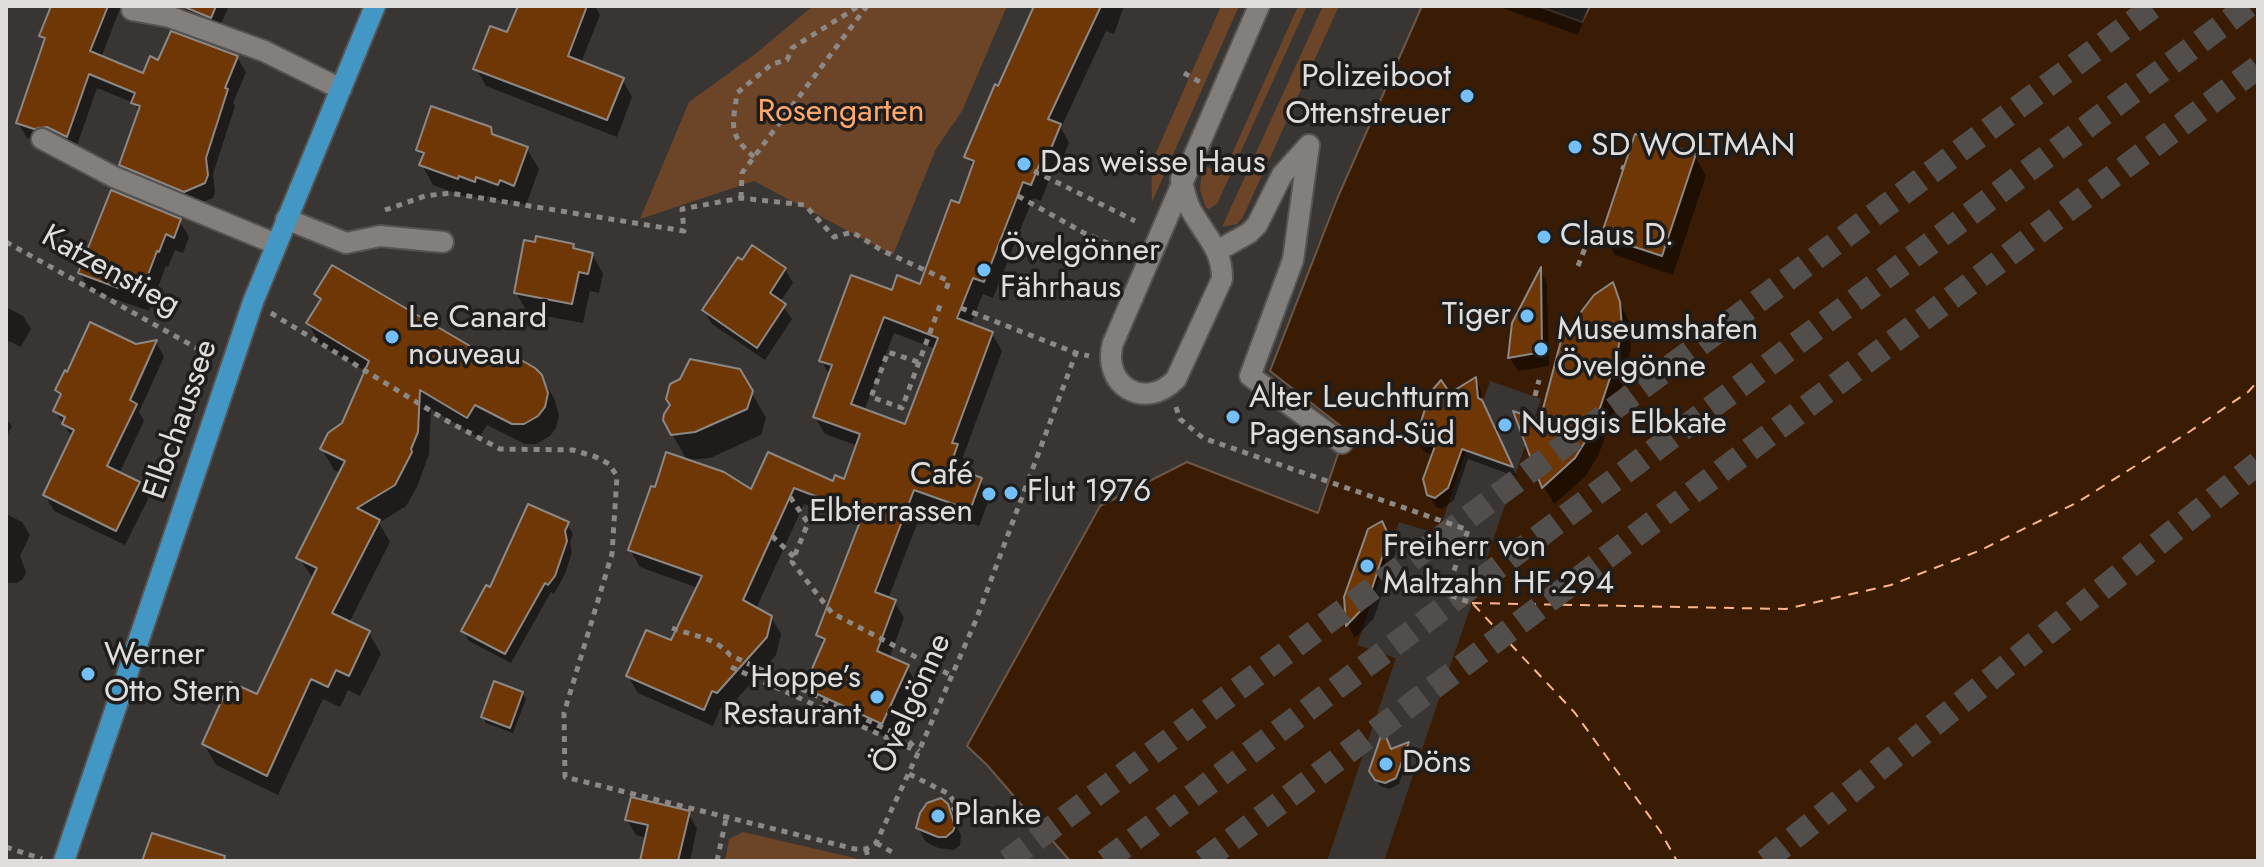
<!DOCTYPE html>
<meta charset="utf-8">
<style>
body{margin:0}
#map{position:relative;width:2264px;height:867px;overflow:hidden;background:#393533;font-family:Jost,sans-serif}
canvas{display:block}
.frame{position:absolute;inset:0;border:8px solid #e0dedc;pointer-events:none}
</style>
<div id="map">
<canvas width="2264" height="867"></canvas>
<div class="frame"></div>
</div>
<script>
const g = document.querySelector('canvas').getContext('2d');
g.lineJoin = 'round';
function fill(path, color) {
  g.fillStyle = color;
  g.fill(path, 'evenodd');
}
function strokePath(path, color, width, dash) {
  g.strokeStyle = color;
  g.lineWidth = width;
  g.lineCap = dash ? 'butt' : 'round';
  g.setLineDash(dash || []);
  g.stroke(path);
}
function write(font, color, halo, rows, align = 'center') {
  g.font = font + ' Jost,sans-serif';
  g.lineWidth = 7;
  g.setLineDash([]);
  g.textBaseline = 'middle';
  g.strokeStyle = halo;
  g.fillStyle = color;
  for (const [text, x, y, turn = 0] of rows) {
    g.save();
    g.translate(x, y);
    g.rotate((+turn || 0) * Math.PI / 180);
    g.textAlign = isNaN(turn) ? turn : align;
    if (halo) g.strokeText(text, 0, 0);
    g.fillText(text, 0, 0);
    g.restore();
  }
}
fill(new Path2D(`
 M813 6H1007L962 111 936 149 893 255 754 181 640 219 689 102 755 54Z
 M1221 6H1239L1152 202 1151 164Z
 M1298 6H1307L1217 204 1209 209 1206 208 1200 190 1202 165 1223 174Z
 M1323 6H1339L1243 217 1237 224 1222 227Z
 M743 832 855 858 856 861H725L729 839Z`), '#6c4428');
const water = new Path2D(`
 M1422 6H1538L1582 22 1590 6H2258V861H1070L987 765 967 746 1100 506 1187 462 1318 513 1346 430 1270 371 1337 199Z`);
fill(water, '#3a1c05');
strokePath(water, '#6c5646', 2);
fill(new Path2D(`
 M1490 381 1541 399 1384 861H1327L1396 658 1357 645 1399 522 1438 534Z`), '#393533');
fill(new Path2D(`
 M53 6H121L101 58 144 76 160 62 237 57 246 72 233 103 235 106 213 174 215 191 213 198 193 206 130 180 121 165 140 113 134 103 97 88 75 151 27 138 18 123 45 43 41 36Z
 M184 6H229L218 30 191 21Z
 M520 6H595L600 15 581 63 622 79 632 97 617 137 486 86 476 68 508 35Z
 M1075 6H1124L1114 34 1106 31 1061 128 1069 143 1056 174 1052 172 1041 201 1033 198 993 298 983 294 970 325 992 334 1002 351 963 457 966 463 963 473 980 480 990 497 979 526 924 506 888 599 894 601 904 618 889 659 907 667 917 684 892 740 827 710 817 693 821 685 813 671 824 645 818 635 860 526 804 504 756 609 771 617 781 634 776 655 728 709 721 707 713 726 638 693 628 676 672 643 698 588 640 567 630 550 752 492 769 454 834 484 845 481 858 446 825 434 815 417 830 376 821 360 893 292 921 286 960 206 974 169 967 157 999 88ZM894 333 936 349 906 427 864 411Z
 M1497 6H1589L1578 35Z
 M489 129 494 137 527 149 539 169 526 205 511 200 509 204 488 196 486 201 470 195 469 198 433 185 422 165 424 160 418 150Z
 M1695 156 1706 176 1673 275 1615 255 1604 235Z
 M179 220 189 237 183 253 175 250 168 267 166 266 149 311 89 290 80 273Z
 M572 246 575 251 592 254 603 274 599 293 590 291 583 323 528 313 516 293Z
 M785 269 793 283 780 302 792 319 765 360 712 324 704 311Z
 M1541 272 1547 283 1549 366 1518 371 1510 358 1514 324Z
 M1612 285 1629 322 1631 348 1618 401 1598 456 1585 477 1554 504 1544 487 1517 414 1541 423Z
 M316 294 500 366 541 377 554 398 559 415 556 428 550 436 536 444H525L487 425 479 438 431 409 429 454 417 487 406 506 379 523 390 542 349 623 369 633 381 654 360 696 348 690 340 707 323 699 278 795 216 765 204 744 258 697 314 580 299 558 341 473 334 470 322 449 344 424 367 372 320 344 308 323 321 302Z
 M6 307 23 316 31 329 21 347 9 341 6 346Z
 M156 342 164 357 139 412 144 421 119 474 139 483 148 499 125 545 54 511 45 495 72 437 55 411 61 398 57 390 136 346ZM146 359H150L127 410 124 408Z
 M739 371 766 418 761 435 710 458 687 460 672 434Z
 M1475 379 1481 390 1482 404 1517 477 1468 459 1454 500 1442 509 1436 507 1425 488 1434 455 1424 452 1417 441 1450 395Z
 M6 419 12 426 6 438Z
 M6 514 22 522 30 535 20 556 26 572 23 579 17 583H6Z
 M567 524 573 534 570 542 572 552 565 574 554 594 551 592 511 663 469 641 463 631 491 590Z
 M1381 524 1396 551 1374 618 1355 638 1348 625 1346 597Z
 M522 693 526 699 513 733 486 723 483 717Z
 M1408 744 1411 749 1399 784 1389 789 1380 786 1371 771 1391 751Z
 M946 805 961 835 960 845 954 850 938 848 926 842 918 828Z
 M688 813 697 828 690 861H642L647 838 636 835 627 820Z`), '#0007');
strokePath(new Path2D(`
 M1472 603 1786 609 1891 585 1981 550 2078 502 2189 432 2248 392 2258 381
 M1473 604 1575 713 1660 831 1677 861`), '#fbb587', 2, [10, 8]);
const building = new Path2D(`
 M51 6H108L90 51 143 73 150 56 158 60 171 31 238 56 225 88 228 89 206 158 208 175 205 183 184 192 119 165 140 106 131 103 135 93 89 74 67 137 47 127 34 129 16 123 45 38 39 36Z
 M182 6H216L211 18Z
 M518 6H587L568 56 624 78 607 120 473 69 490 26 507 32Z
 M1034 6H1101L1048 119 1061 124 1047 158 1043 156 1031 185 1023 182 984 282 973 278 957 318 993 332 952 443 958 444 950 466 982 478 970 510 914 490 875 592 896 600 877 651 909 665 882 724 815 693 823 676 811 671 825 639 816 635 863 514 794 488 743 600 772 616 767 637 717 693 712 691 704 710 626 676 646 630 671 640 702 576 628 550 651 486 655 487 666 452 724 472 751 489 768 452 833 481 835 475 844 479 860 434 813 417 832 365 819 361 851 275 892 290 897 275 920 284 951 200 959 203 974 161 964 157 995 84 998 86ZM884 317 938 338 905 424 851 404Z
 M431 106 491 127 492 134 528 147 514 186 500 180 498 185 476 177 475 182 459 176 458 179 419 165 424 153 416 150Z
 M1635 134 1696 154 1662 256 1601 236Z
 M111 190 181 219 174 238 166 234 159 252 157 251 140 296 78 273Z
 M536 236 574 244 573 248 593 253 588 274 579 272 572 304 514 293 524 240 535 242Z
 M752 245 786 268 770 293 786 304 757 348 702 310 738 257 742 260Z
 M332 265 499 363 506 351 535 368 542 375 548 393 545 407 538 416 524 424H512L475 405 467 418 420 390 418 432 411 449 412 452 395 485 357 508 380 520 332 613 370 631 349 676 336 670 328 687 311 679 267 776 202 744 230 682 257 694 317 568 296 558 345 461 320 449 328 433 342 423 369 361 306 323 321 299 314 294Z
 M1541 267 1542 352 1508 358 1512 323Z
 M1613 282 1620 302 1622 328 1616 360 1599 411 1588 437 1575 458 1542 488 1513 411 1540 420 1562 337 1594 295Z
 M90 322 136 344 157 340 130 400 137 404 107 466 140 482 116 531 43 495 74 430 62 424 65 417 53 411 61 394 55 390 65 370 67 372Z
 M690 359 740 369 753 391 747 409 695 432 671 435 663 420 664 414 670 405 666 399 670 384 680 379Z
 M1476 377 1478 398 1482 400 1513 467 1462 449 1448 488 1435 498 1427 495 1423 479 1435 446 1415 441 1430 393 1441 380 1450 393Z
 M528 504 569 522 565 531 567 541 555 576 548 585 545 583 505 654 461 631 486 585 490 587Z
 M1382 521 1389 536 1367 604 1346 626 1344 597 1368 529Z
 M494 681 523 692 510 728 481 717Z
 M1383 730 1391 749 1409 742 1396 778 1385 783 1375 780 1369 771Z
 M631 797 690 811 678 861H640L648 825 625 820Z
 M941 798 948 804 955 826 953 831 946 837H938L916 828 920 813 927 803Z
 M152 833 225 856 224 861H142Z`);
fill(building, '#6f3705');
strokePath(building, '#8c8886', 2);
strokePath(new Path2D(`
 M1007 861 2154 6
 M1105 861 2248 6
 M1203 861 2258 67
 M1765 861 2258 463`), '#524e4c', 24, [24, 12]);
const minor = new Path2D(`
 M132 10 170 17 264 51 341 89
 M42 139 114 177 276 244
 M1309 145 1293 260 1250 376 1342 443
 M1181 179C1184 190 1186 200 1191 210 1204 234 1223 250 1222 279L1176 379C1145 412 1101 385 1113 343L1259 6
 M286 219 346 243 380 236 443 242
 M1217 251 1249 233 1257 225 1282 175 1309 145`);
const major = new Path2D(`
 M64 861 253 302 375 6`);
strokePath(minor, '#565351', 24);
strokePath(major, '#565351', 24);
strokePath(new Path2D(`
 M1184 73 1200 82
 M754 157C727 133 733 126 737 93L772 64 787 60 792 48 859 6
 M1621 167 1624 168
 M1034 171 1135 221
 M1018 196 1086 234 1122 249
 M741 198 742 173 867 6
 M385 210 425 196 450 193 684 231 682 209 741 198 805 205 834 237 852 232 883 251 949 281 945 293
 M6 242 211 356
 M1578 266 1585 248
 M961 308 1076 353 1089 356
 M271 313 449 422 500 449 573 450 596 457 609 464 617 476 612 554 564 713 565 777 855 849H866L876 843 919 751 976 620 1076 353
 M918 362 888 352 871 397 902 408 942 300
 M1535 396 1539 380
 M1176 407 1180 419 1203 438 1468 530 1446 594 1472 603
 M790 497 808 523 792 562 832 613 952 676
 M772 536 794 557
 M672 628C693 636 715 637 730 655L905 738 919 751
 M731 667 914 750
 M909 774 949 794 957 807 951 811
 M876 843 892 852
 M6 847 42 859
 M866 849 869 861
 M717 861 726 819`), '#8b8886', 5, [6, 6]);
strokePath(minor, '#837f7c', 20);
strokePath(major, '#4297c4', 20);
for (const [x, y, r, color] of [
 [1467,96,8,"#74c0f6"],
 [1575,147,8,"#74c0f6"],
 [1024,164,8,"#74c0f6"],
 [1544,237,8,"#74c0f6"],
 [984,270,8,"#74c0f6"],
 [1527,316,8,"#74c0f6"],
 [392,337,8,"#74c0f6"],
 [1541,349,8,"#74c0f6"],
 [1233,417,8,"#74c0f6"],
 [1505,425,8,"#74c0f6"],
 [1011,493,8,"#74c0f6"],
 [989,494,8,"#74c0f6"],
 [1367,566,8,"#74c0f6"],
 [88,674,8,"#74c0f6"],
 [877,697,8,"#74c0f6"],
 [1386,764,8,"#74c0f6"],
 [938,816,8,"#74c0f6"]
]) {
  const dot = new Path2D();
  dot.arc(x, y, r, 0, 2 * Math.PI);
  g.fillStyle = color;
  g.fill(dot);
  strokePath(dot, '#1f1d1c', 3);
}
write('32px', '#e0dedc', '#1f1d1c', [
 ["Polizeiboot",1451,78,"right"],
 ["Ottenstreuer",1451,115,"right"],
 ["SD WOLTMAN",1591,147],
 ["Das weisse Haus",1040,164],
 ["Claus D.",1560,237],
 ["Övelgönner",1000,252],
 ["Fährhaus",1000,289],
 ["Tiger",1511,316,"right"],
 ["Le Canard",408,319],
 ["nouveau",408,356],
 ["Museumshafen",1557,331],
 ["Övelgönne",1557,368],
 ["Alter Leuchtturm",1249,399],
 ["Pagensand-Süd",1249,436],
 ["Nuggis Elbkate",1521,425],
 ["Café",973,476,"right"],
 ["Elbterrassen",973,513,"right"],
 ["Flut 1976",1027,493],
 ["Freiherr von",1383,548],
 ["Maltzahn HF.294",1383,585],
 ["Werner",104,656],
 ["Otto Stern",104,693],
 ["Hoppe’s",861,679,"right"],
 ["Restaurant",861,716,"right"],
 ["Döns",1402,764],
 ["Planke",954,816]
], 'left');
write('32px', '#ffa86d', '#1f1d1c', [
 ["Rosengarten",841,113]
]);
write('32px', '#e0dedc', '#1f1d1c', [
 ["Katzenstieg",110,272,29],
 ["Elbchaussee",182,420,-71],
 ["Övelgönne",913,704,-66]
]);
</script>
